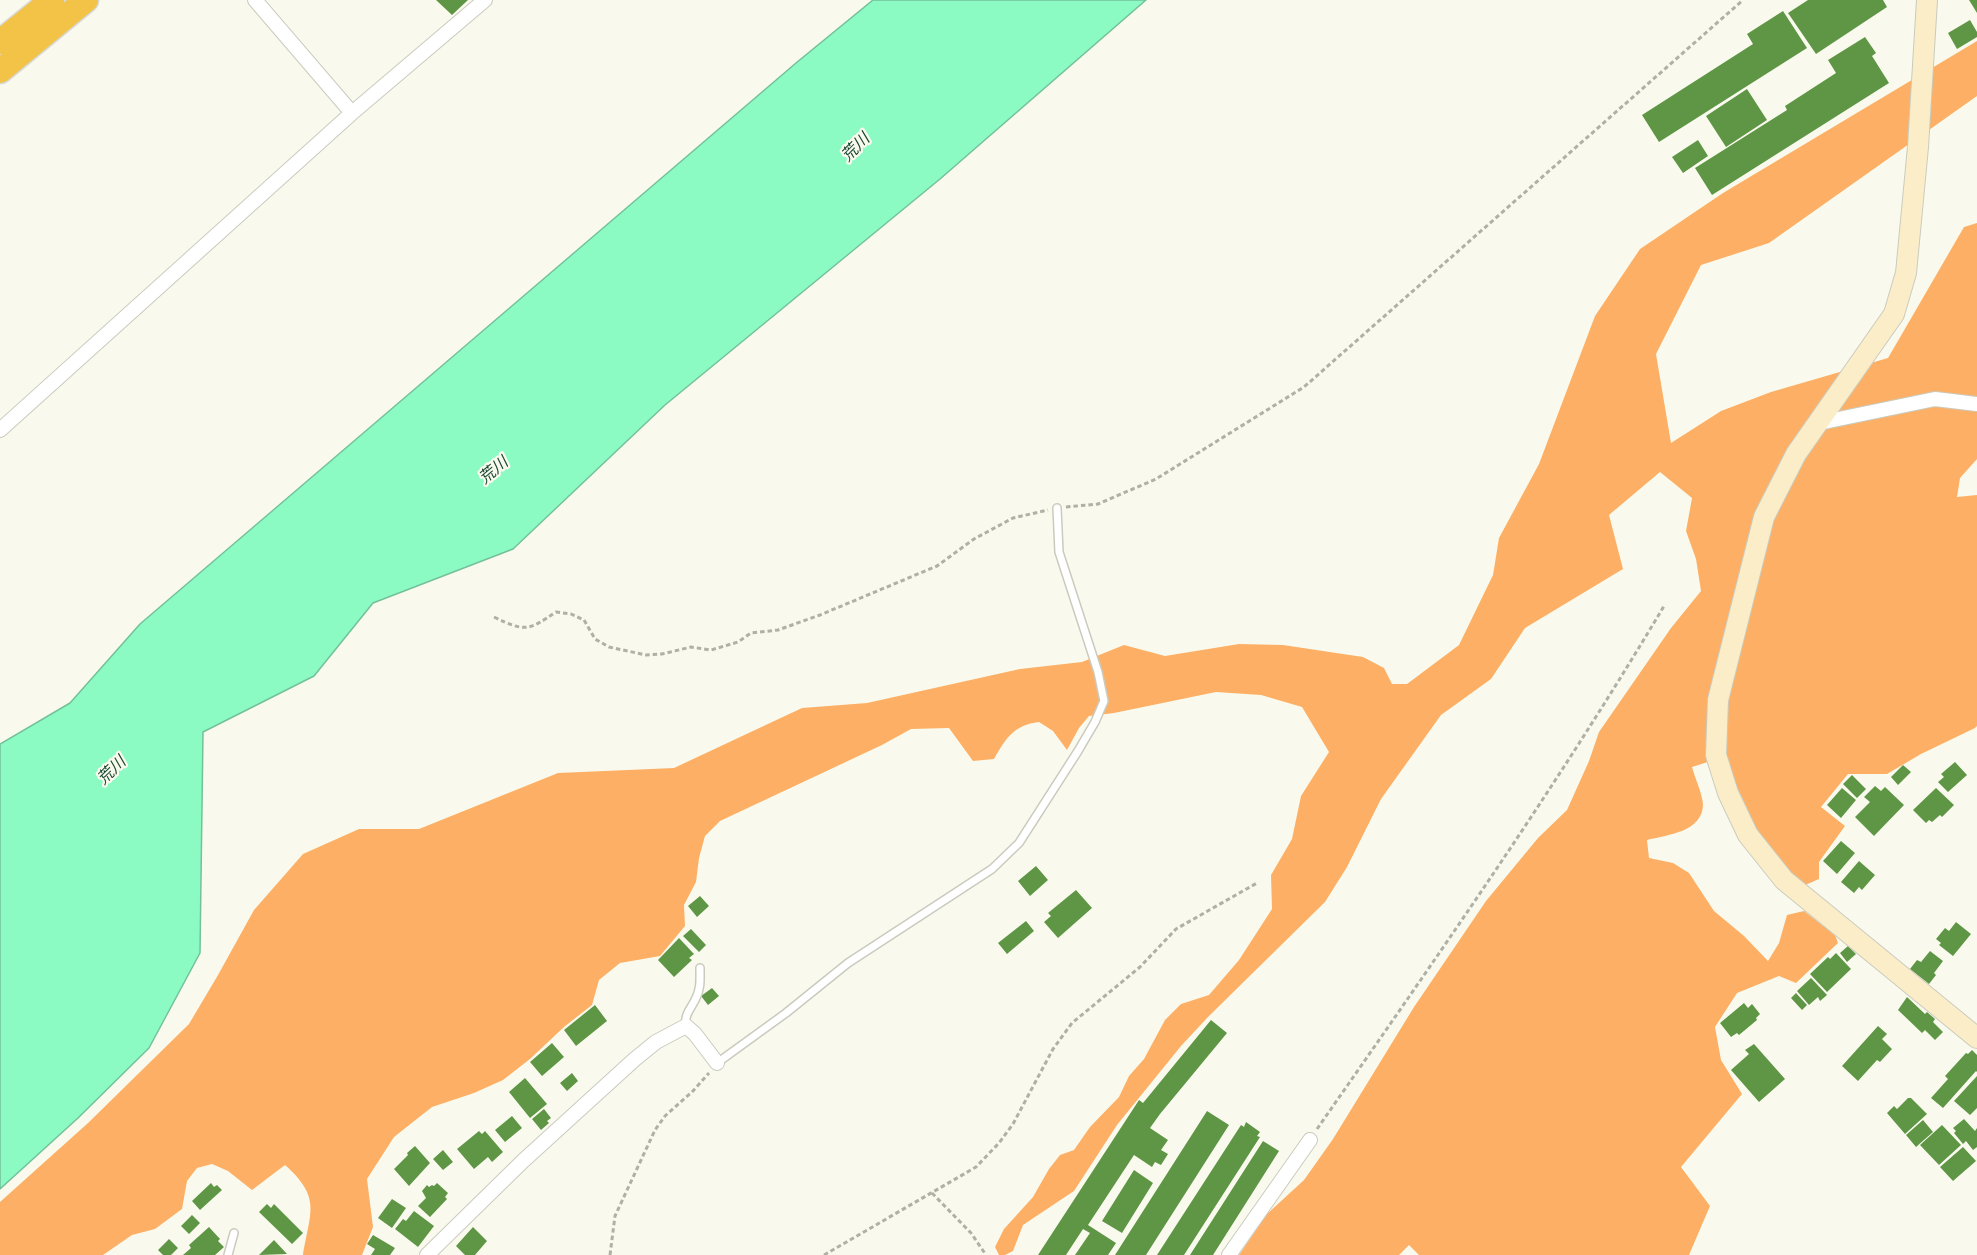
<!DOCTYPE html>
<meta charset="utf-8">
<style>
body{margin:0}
canvas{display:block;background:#f9faed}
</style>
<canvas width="1977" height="1255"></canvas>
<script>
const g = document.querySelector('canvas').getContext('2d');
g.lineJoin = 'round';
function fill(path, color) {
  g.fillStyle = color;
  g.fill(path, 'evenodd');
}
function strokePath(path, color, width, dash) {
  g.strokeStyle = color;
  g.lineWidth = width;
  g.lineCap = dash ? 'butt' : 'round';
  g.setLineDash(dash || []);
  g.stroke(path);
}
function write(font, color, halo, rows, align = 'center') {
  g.font = font + ' "Archivo Narrow","Noto Sans JP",sans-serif';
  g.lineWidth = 4.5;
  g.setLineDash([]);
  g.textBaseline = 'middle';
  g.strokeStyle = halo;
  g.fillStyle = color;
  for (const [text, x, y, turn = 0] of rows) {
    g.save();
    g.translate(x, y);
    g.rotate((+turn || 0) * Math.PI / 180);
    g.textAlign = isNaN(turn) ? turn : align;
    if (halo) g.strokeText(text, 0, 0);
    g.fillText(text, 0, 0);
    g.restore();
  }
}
fill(new Path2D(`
 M1977 41V96L1769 243 1701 265 1656 354 1671 443 1721 411 1771 392 1888 358 1964 227 1977 223V459L1960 478 1957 497 1977 495V726L1975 728 1921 754 1887 774H1848L1821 807 1845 826 1819 862V879L1803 886 1758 842 1727 762 1711 761 1692 767C1695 778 1702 793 1703 804 1703 832 1667 835 1647 840L1649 858 1673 863 1689 873 1714 911 1744 936 1768 961 1779 943 1787 915 1804 911 1835 935 1838 943 1796 983 1779 976 1737 993 1715 1027 1721 1060 1742 1094 1681 1167 1710 1206 1689 1255H1419L1409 1245 1399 1255H1239L1267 1214 1304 1180 1333 1139 1414 1007 1486 901 1538 838 1567 810 1589 761 1599 732 1671 628 1701 591 1696 559 1686 531 1692 498 1660 472 1609 515 1623 569 1525 628 1491 679 1441 715 1381 799 1347 867 1325 902 1208 1017 1181 1046 1117 1125 1074 1191 1023 1225 1013 1251 1005 1255H999L995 1247 1004 1229 1033 1197 1049 1169 1060 1155 1074 1150 1090 1127 1119 1097 1129 1076 1144 1059 1165 1020 1181 1004 1209 995 1239 960 1272 909 1271 875 1292 839 1301 796 1329 752 1302 707 1261 695 1216 692 1114 713 1089 716 1079 728 1067 750 1053 731 1039 722C1014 725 1006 738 994 759L973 761 949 728 911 729 882 745 720 821 705 836 699 858 696 882 684 905 685 926 660 956 620 963 599 980 592 1005 564 1027 530 1059 503 1080 474 1093 432 1107 394 1137 367 1179 373 1227 362 1255H303C310 1212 322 1198 285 1165L252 1190 228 1171 212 1164 197 1168 187 1181 182 1209 155 1229 132 1235 103 1255H0V1202L88 1123 189 1024 218 975 254 910 303 854 359 829H419L558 773 674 768 802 708 867 703 1020 669 1082 662 1124 645 1165 656 1239 644 1283 645 1363 657 1384 668 1392 684H1407L1459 645 1493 575 1499 538 1539 464 1595 316 1640 249 1723 193Z`), '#fdb065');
const water = new Path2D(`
 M873 0H1146L940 179 665 405 513 549 373 603 314 676 203 732 200 953 149 1048 78 1118 0 1189V744L70 703 140 624 796 63Z`);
fill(water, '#8cfac3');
strokePath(water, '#73c199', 1.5);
fill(new Path2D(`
 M436 0H468L452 15Z
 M1808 0H1883L1887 7 1816 54 1788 13Z
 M1969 0H1977V13Z
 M1783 11 1807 48 1659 142 1642 115 1753 44 1747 34Z
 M1970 20 1977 32V37L1957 49 1948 33Z
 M1865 37 1876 53 1872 56 1889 83 1712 195 1695 168 1787 110 1785 106 1836 73 1828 60Z
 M1747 89 1767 120 1726 147 1706 116Z
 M1698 140 1708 156 1683 173 1672 157Z
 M1955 762 1967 775 1948 792 1938 782 1944 777 1941 774Z
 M1903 765 1911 772 1898 785 1891 777Z
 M1852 775 1866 789 1857 798 1843 784Z
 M1875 786 1881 791 1885 787 1904 805 1874 836 1855 817 1870 802 1864 797Z
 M1842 788 1856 800 1841 818 1827 805Z
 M1936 788 1954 805 1942 817 1940 815 1932 822 1929 820 1926 823 1913 810Z
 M1841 841 1855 853 1837 874 1823 861Z
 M1859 861 1875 875 1862 890 1859 887 1854 893 1841 882Z
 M1036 866 1048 880 1030 896 1018 881Z
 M1076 890 1092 908 1058 938 1044 922 1051 916 1048 913Z
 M700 896 709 906 697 917 688 906Z
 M1026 921 1034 931 1007 954 998 943Z
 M1956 922 1971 934 1953 956 1939 945 1941 943 1936 939 1945 928 1949 931Z
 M691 929 706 945 699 952 683 936Z
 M679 938 694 954 689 958 692 960 674 977 658 960Z
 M1848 946 1856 954 1847 962 1840 953Z
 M1930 951 1943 961 1934 973 1936 975 1929 984 1910 969 1917 960 1921 962Z
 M1836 953 1851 969 1827 992 1810 974 1828 957 1830 959Z
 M1811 978 1827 995 1820 1001 1818 997 1809 1005 1797 991Z
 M712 988 719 996 708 1005 701 996Z
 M1796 993 1807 1005 1802 1010 1791 998Z
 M1907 997 1925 1014 1927 1012 1935 1019 1933 1022 1943 1032 1935 1040 1925 1030 1922 1033 1898 1010Z
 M1744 1003 1748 1008 1752 1004 1760 1014 1756 1018 1757 1020 1739 1035 1737 1033 1731 1037 1720 1023Z
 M595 1005 607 1021 576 1046 564 1030Z
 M1211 1020 1227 1033 1160 1114 1150 1128 1168 1140 1161 1150 1168 1154 1161 1165 1155 1162 1152 1167 1134 1155 1088 1225 1116 1243 1108 1255H1075L1090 1233 1083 1229 1066 1255H1038L1139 1100 1143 1103Z
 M1878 1026 1887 1034 1882 1039 1892 1049 1880 1062 1877 1060 1858 1081 1842 1066Z
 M552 1043 564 1057 542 1076 530 1062Z
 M1754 1044 1785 1079 1759 1102 1731 1070 1749 1054 1745 1050Z
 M1972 1050 1977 1055V1072L1976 1071 1943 1108 1931 1098 1948 1079 1945 1076 1966 1053 1968 1054Z
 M572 1073 578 1081 567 1091 560 1083Z
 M1977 1076V1108L1970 1115 1954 1101Z
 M525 1078 547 1104 530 1118 509 1092Z
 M1908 1098H1911L1927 1114 1905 1134 1887 1113 1894 1106 1897 1109Z
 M544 1109 551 1118 547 1121 549 1123 541 1130 532 1119Z
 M1207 1111 1229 1125 1146 1255H1115Z
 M512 1116 522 1128 505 1142 495 1130Z
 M1964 1119 1975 1131 1977 1128V1147L1973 1150 1966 1141 1963 1144 1954 1133 1956 1131 1953 1128Z
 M1923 1120 1933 1132 1916 1147 1906 1135Z
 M1246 1122 1260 1132 1257 1136 1260 1137 1184 1255H1157L1241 1125 1244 1127Z
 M1942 1125 1961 1145 1939 1165 1920 1145Z
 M479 1131 482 1134 485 1131 503 1152 492 1162 488 1157 474 1169 457 1149Z
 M1263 1141 1279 1151 1213 1255H1190Z
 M415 1146 430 1163 409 1186 394 1169 408 1155 407 1153Z
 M1963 1147 1976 1161 1953 1181 1940 1167Z
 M443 1150 453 1162 443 1170 433 1159Z
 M1134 1170 1153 1183 1122 1233 1102 1221Z
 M211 1183 214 1187 217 1185 222 1190 200 1210 192 1201Z
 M437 1183 448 1193 445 1197 447 1199 430 1217 418 1206 426 1198 422 1191 427 1185 429 1187 432 1185 434 1186Z
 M392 1199 406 1208 392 1228 378 1218Z
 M267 1204 271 1208 274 1204 303 1233 292 1244 259 1212Z
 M414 1211 434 1226 418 1247 395 1229 403 1219 406 1221Z
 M192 1215 200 1223 189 1234 181 1226Z
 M209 1227 220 1239 218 1241 224 1247 215 1255H183L191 1248 189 1245Z
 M473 1227 487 1241 475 1255H465L456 1246Z
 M373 1235 395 1248 390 1255H371L375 1249 367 1244Z
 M169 1239 178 1248 171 1255H163L158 1250Z
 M274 1240 287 1254 259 1255Z`), '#5f9645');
const lane = new Path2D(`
 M686 1026C684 1014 691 1009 696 998 701 988 700 979 700 968
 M717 1063 786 1013 848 963 992 869 1019 843 1078 751 1095 722 1104 701 1098 672 1059 552 1057 508
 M228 1255 234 1233`);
const street = new Path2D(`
 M255 0 352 113
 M1819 423 1935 399 1977 404
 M0 430 352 113 485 0
 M427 1255 523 1161 635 1059 656 1042 686 1026 695 1034 717 1063
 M1229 1255 1310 1140`);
const secondary = new Path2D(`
 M1927 0 1918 147 1906 273 1894 314 1796 454 1764 517 1718 700 1716 755 1728 793 1748 835 1784 880 1977 1038`);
const highway = new Path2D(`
 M0 42 52 0
 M0 71 86 0`);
strokePath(lane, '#cacbbe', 10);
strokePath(street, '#cacbbe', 16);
strokePath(secondary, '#cacbbe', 22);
strokePath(highway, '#d8d8d7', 27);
strokePath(new Path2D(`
 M1066 507 1098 504 1156 479 1304 387 1743 0
 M494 617C525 632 528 631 556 612L571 614 584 620 595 639 609 647 646 655 662 654 691 647 711 650 738 642 751 633 778 630 820 615 937 566 974 539 1013 518 1048 510
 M1317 1129C1437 957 1557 786 1664 606
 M932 1193 971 1233 986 1255
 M610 1255 615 1216 655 1130 665 1116 692 1092 709 1073
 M824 1255 976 1167 999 1143 1013 1124 1053 1049 1072 1023 1140 967 1176 929 1257 883`), '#afb0a6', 3, [4.5, 3]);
strokePath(lane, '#fff', 7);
strokePath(street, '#fff', 14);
strokePath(secondary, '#fbedc8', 20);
strokePath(highway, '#f2c346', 24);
write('italic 16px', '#184631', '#f9faed', [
 ["荒川",856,148,-45],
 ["荒川",494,471,-40],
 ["荒川",112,771,-44]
]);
</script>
